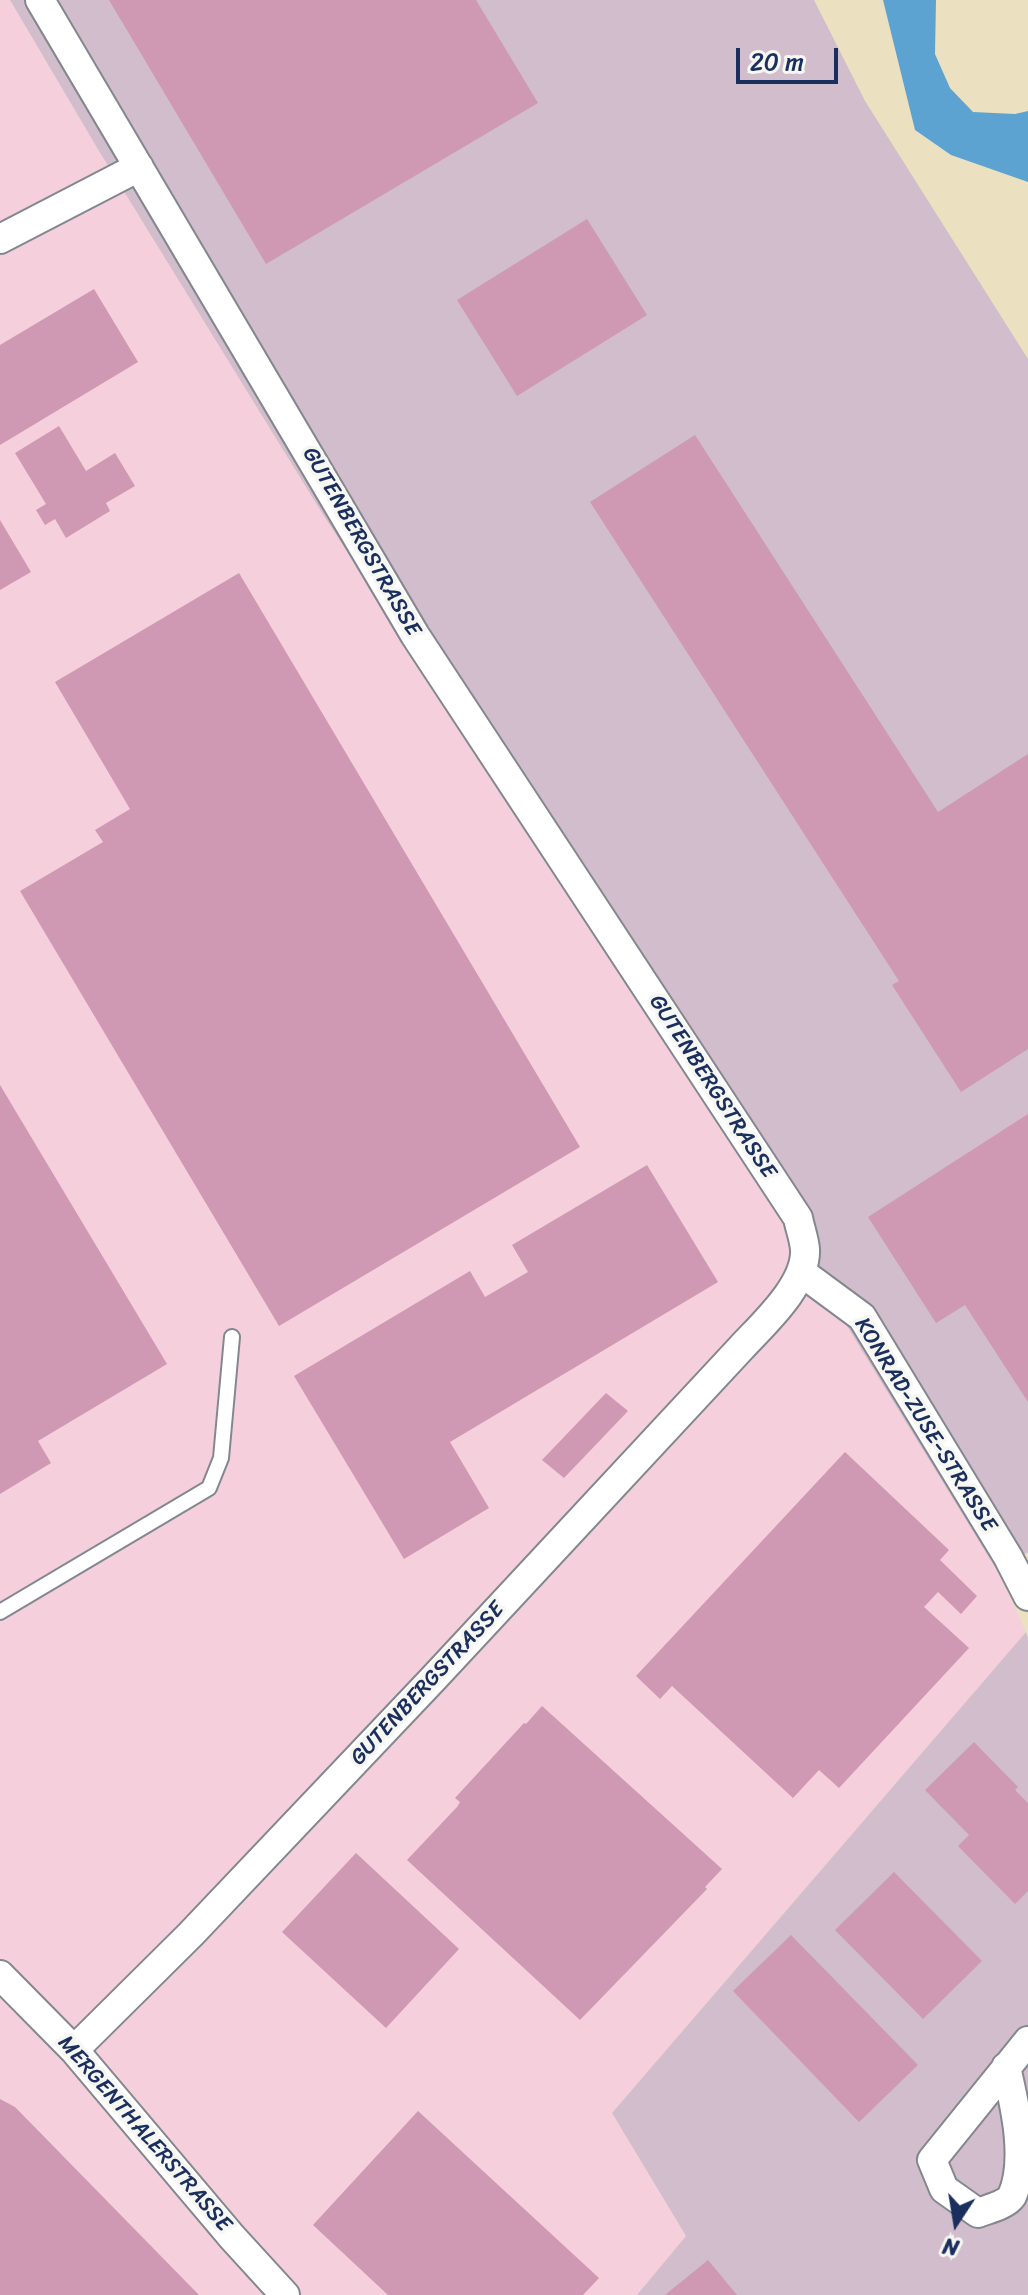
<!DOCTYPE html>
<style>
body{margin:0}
#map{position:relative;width:1028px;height:2295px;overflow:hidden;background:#ebe1c0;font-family:Sriracha,sans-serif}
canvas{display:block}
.north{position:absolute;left:916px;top:2183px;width:80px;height:80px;-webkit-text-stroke:6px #f6f6f2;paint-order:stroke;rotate:192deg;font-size:22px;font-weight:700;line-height:32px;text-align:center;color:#1b2f5e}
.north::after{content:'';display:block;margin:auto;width:28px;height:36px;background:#1b2f5e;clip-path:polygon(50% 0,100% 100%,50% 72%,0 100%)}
.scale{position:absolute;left:736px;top:48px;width:102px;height:36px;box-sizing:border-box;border:4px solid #1b2f5e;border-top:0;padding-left:10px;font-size:24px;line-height:28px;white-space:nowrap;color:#1b2f5e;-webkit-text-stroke:6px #f6f6f2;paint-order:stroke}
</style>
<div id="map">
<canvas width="1028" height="2295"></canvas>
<div class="north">N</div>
<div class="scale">20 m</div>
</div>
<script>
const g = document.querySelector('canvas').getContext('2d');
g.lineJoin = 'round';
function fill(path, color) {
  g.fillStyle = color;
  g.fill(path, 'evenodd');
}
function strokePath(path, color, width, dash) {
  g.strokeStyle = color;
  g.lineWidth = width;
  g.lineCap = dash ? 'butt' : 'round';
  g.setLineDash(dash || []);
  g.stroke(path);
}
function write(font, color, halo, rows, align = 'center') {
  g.font = font + ' Sriracha,sans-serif';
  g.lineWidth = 7;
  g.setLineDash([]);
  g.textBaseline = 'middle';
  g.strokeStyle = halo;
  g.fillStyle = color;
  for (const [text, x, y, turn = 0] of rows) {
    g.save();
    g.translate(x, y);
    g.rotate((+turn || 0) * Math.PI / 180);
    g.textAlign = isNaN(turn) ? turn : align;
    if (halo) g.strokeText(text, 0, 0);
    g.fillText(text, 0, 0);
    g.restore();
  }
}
fill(new Path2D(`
 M0 0H10L99 151 322 513 788 1230 998 1571 1026 1632 612 2113 686 2236 637 2295H0Z`), '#f5cfdb');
fill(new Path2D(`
 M10 0H814L865 101 1028 359V1552L998 1572 788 1230 322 513 99 151Z
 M1026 1632 1028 1638V2295H637L686 2236 612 2113Z`), '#d1bdcc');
fill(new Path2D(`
 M883 0H936L935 54 950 88 973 112 1015 114 1028 111V182L951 155 915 130Z`), '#5ca3d2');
fill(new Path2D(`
 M109 0H476L538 103 266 264Z
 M587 219 647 315 517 396 457 300Z
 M94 289 138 362 0 445V345Z
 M59 426 86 471 115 453 135 486 106 503 110 511 66 538 55 519 45 525 36 510 46 504 15 453Z
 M695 435 938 812 1028 754V1049L961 1092 892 985 899 981 590 502Z
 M0 520 31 572 0 590Z
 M239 573 580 1147 279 1326 20 891 103 842 95 830 130 809 55 682Z
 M0 1085 167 1364 38 1441 51 1463 0 1494Z
 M1028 1114V1402L965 1305 936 1323 868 1217Z
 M647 1165 718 1282 450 1442 489 1508 404 1559 294 1376 470 1271 485 1297 528 1272 512 1245Z
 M606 1393 628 1411 564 1478 542 1460Z
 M845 1452 949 1550 940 1560 977 1596 961 1614 938 1592 924 1607 969 1648 839 1788 819 1770 793 1798 672 1686 660 1699 636 1676Z
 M542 1706 722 1869 705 1887 707 1889 580 2020 407 1860 457 1807 460 1802 455 1798 524 1723 526 1724Z
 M974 1742 1018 1787 1015 1790 1028 1803V1891L1015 1904 958 1846 969 1835 925 1790Z
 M356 1853 459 1949 386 2028 282 1932Z
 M894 1872 982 1961 923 2019 835 1930Z
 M791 1935 918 2065 859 2122 733 1991Z
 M0 2099 15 2107 199 2295H0Z
 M418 2111 599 2278 583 2295H388L313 2225Z
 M708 2260 737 2295H665Z`), '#cf99b4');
const lane = new Path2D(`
 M0 1612 209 1488 221 1458 232 1337`);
const street = new Path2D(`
 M40 0 415 635 798 1218C800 1228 804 1239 805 1249 807 1285 763 1324 741 1348L433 1679 191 1934 74 2050
 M0 239 139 167
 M801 1272 862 1317 1008 1557 1028 1596
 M0 1975 74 2050 232 2237 285 2295
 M1006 2067C1015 2106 1028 2160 1012 2196 1006 2205 988 2209 978 2213L944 2189 932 2160 1028 2041`);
strokePath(lane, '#83888f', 18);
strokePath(street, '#83888f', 32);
strokePath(lane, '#fff', 14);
strokePath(street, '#fff', 28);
write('22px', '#1b2f5e', '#f6f6f2', [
 ["GUTENBERGSTRASSE",361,542,60],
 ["GUTENBERGSTRASSE",712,1087,57],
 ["KONRAD-ZUSE-STRASSE",925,1425,58],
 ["GUTENBERGSTRASSE",428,1684,-47],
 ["MERGENTHALERSTRASSE",144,2134,49]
]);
</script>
